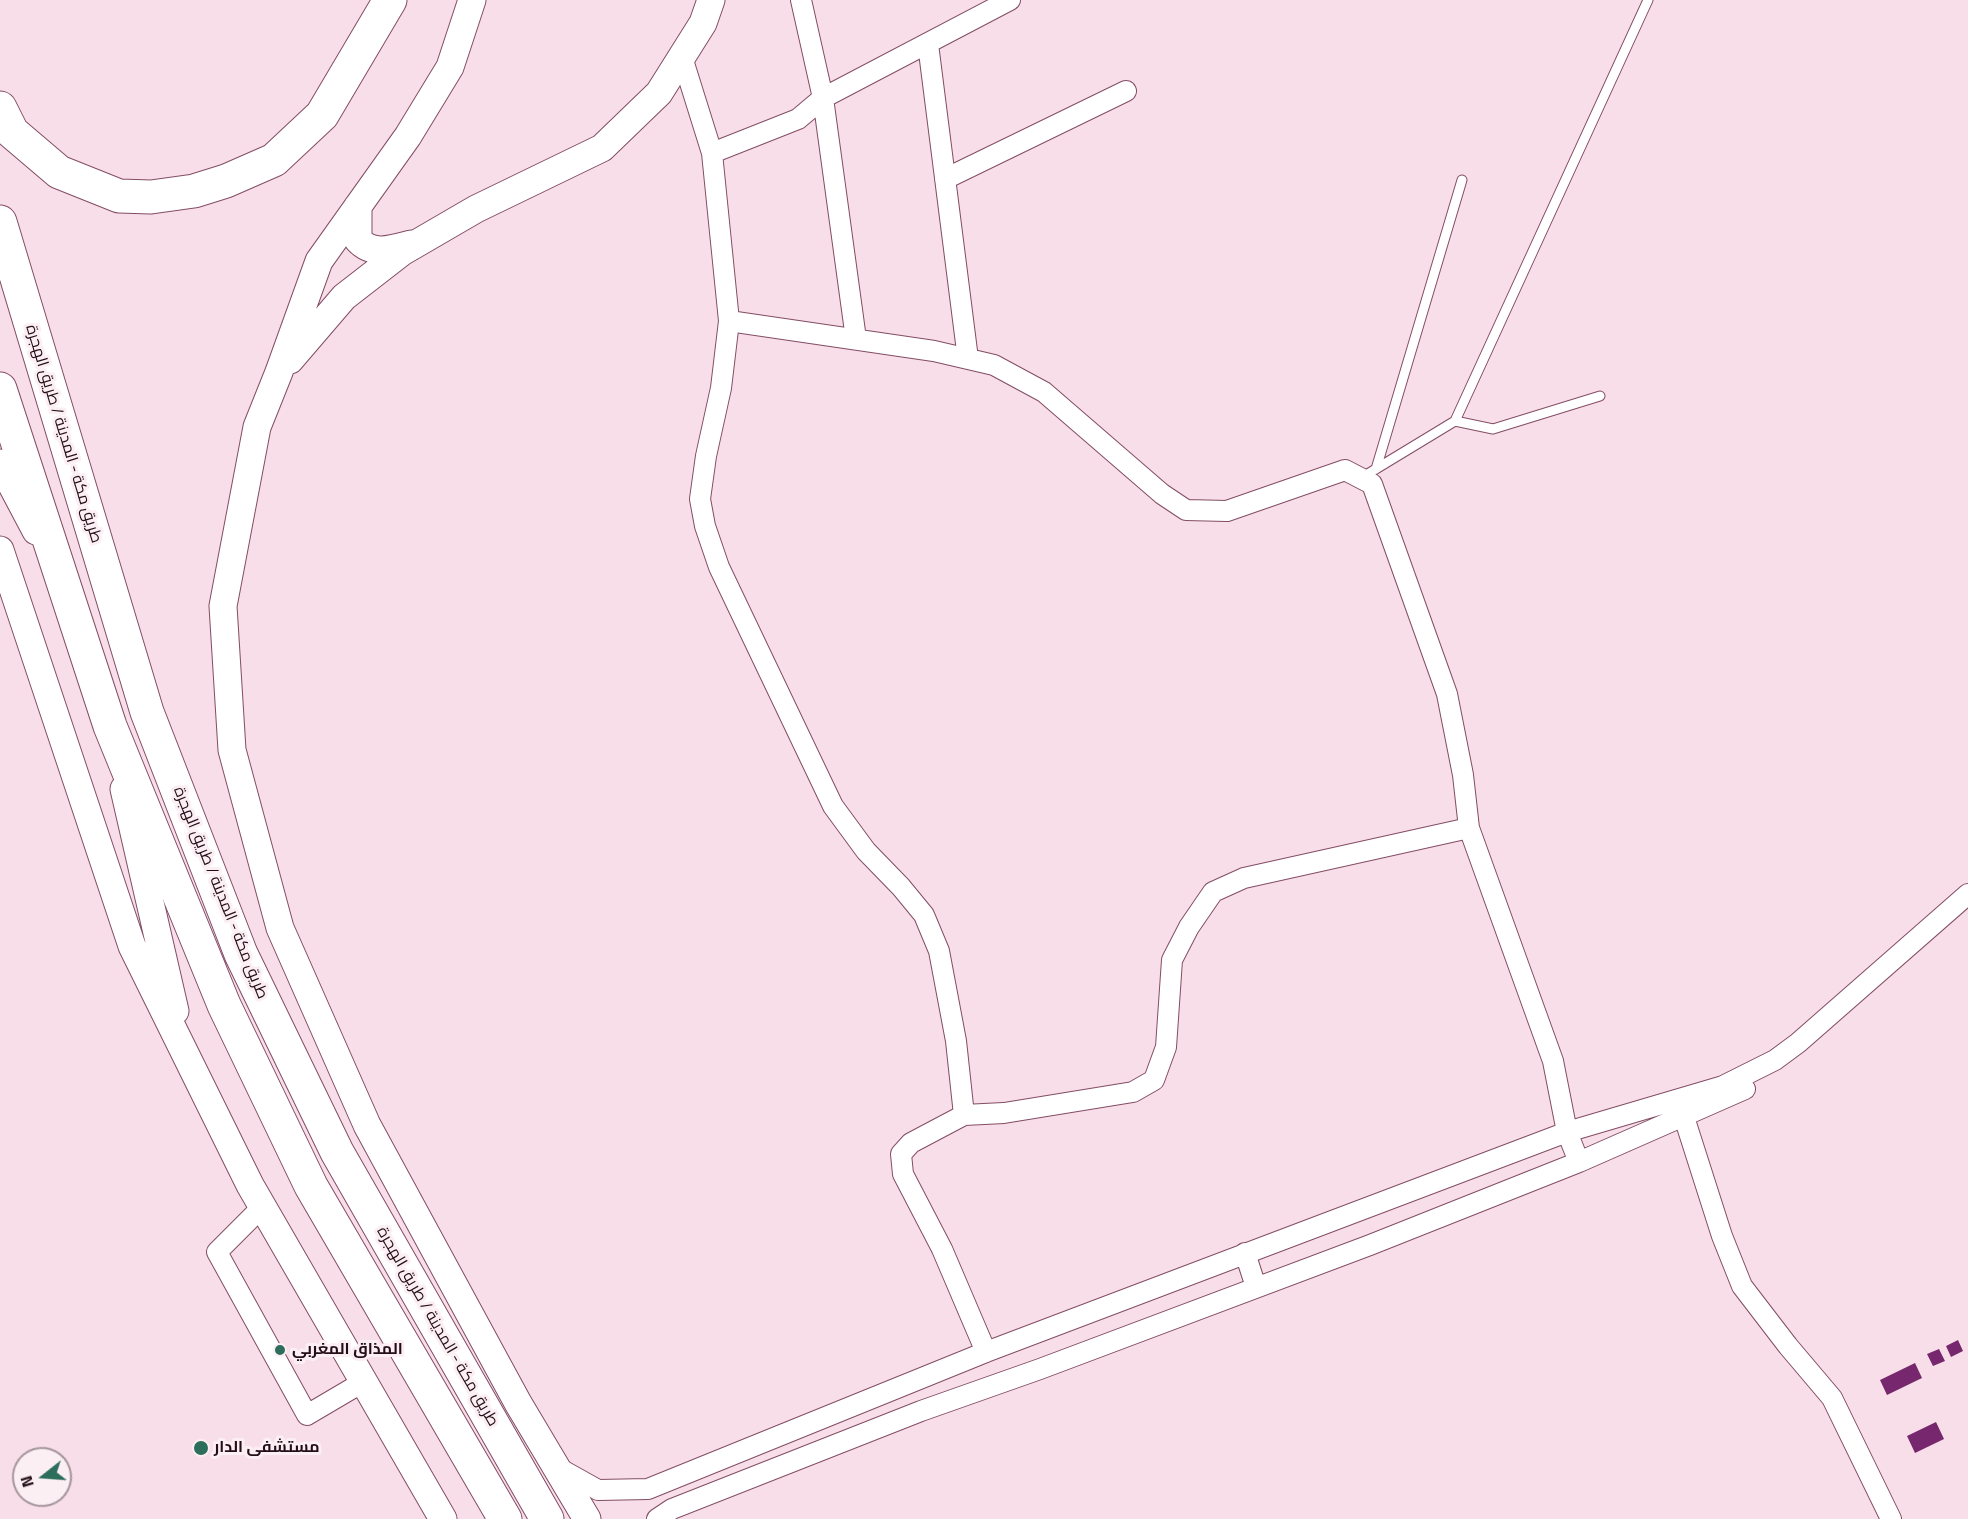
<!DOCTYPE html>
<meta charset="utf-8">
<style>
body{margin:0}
#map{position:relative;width:1968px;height:1519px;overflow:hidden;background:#f8dee8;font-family:"Titillium Web",sans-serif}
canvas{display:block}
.north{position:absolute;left:12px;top:1447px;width:60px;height:60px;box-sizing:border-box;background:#fceff4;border:2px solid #a5959c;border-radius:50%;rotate:253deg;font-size:16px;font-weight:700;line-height:24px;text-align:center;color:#230e17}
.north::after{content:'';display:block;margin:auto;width:21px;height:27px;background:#2c6d5b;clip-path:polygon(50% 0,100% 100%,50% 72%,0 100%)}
</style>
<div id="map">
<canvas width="1968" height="1519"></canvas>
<div class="north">N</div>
</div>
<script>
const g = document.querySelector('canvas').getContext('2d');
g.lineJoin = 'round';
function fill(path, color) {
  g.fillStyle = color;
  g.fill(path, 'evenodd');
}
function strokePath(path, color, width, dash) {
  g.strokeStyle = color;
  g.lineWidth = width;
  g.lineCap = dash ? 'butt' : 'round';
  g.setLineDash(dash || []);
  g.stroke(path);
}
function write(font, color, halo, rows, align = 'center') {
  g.font = font + ' "Titillium Web",Cairo,sans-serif';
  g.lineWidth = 6;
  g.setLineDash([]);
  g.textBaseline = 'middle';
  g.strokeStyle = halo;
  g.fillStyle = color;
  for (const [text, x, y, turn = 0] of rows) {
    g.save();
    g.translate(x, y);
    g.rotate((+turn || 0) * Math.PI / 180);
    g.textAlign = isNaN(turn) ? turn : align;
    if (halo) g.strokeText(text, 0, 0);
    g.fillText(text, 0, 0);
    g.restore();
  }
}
fill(new Path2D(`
 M1958 1340 1963 1351 1951 1357 1946 1346Z
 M1939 1349 1945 1361 1933 1366 1927 1354Z
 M1915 1363 1922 1378 1887 1395 1880 1380Z
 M1936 1422 1944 1439 1915 1453 1907 1436Z`), '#76276d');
const lane = new Path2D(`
 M1455 421 1493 429 1600 396
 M1376 469 1462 180
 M1361 478 1455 421 1648 0`);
const street = new Path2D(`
 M801 0 823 98 856 339
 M928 44 968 359
 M682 57 712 153 729 321 721 388 706 456 700 499 705 526 719 567 833 806 866 851 901 887 924 915 939 951 956 1041 964 1115
 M712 153 798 119 823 98 1010 0
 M945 179 1126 91
 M729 321 934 351 994 365 1044 392 1162 494 1186 510 1227 511 1345 470 1372 484 1447 694 1463 775 1469 828 1553 1061 1567 1132 1579 1162
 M1684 1117 1722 1236 1742 1286 1788 1346 1832 1398 1891 1519
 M262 1207 217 1252 307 1415 363 1382
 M1245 1253 1256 1287
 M986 1352 942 1249 903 1174 901 1154 911 1143 964 1115 1004 1113 1133 1092 1154 1080 1166 1047 1172 960 1189 927 1213 892 1244 878 1469 828
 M555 1466 598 1490 648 1489 986 1352 1567 1132 1723 1086 1775 1060 1798 1043 1968 894
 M657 1519 672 1509 921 1411 1040 1369 1370 1245 1579 1162 1745 1089`);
const secondary = new Path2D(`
 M472 0 450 67 408 136 319 261 279 372 257 427 223 606 232 750 280 928 367 1125 518 1403 587 1519
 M358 206V240C373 256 392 249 411 244
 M290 360 344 297 402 252 476 209 602 148 659 93 703 23 711 0
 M0 463 36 531
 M0 550 132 946 250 1185 443 1519
 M124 789 175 1011`);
const highway = new Path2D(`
 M0 108 12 132 59 172 119 196 151 197 194 191 226 181 274 160 322 115 390 0
 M0 222 147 712 241 954 337 1152 547 1519
 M0 389 110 726 224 1005 311 1186 505 1519`);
strokePath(lane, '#834d65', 11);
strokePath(street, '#834d65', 22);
strokePath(secondary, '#834d65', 29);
strokePath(highway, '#834d65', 35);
strokePath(lane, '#fff', 9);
strokePath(street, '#fff', 20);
strokePath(secondary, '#fff', 27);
strokePath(highway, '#fff', 33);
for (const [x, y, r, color] of [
 [280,1350,6,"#2c6d5b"],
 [201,1448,8,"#2c6d5b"]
]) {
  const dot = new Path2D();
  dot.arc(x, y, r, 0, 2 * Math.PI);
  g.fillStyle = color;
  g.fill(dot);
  strokePath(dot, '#fceff4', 2);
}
write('16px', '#230e17', '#fceff4', [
 ["طريق مكة - المدينة / طريق الهجرة",63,434,73],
 ["طريق مكة - المدينة / طريق الهجرة",220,893,68],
 ["طريق مكة - المدينة / طريق الهجرة",437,1327,60]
]);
write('bold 16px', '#230e17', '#fceff4', [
 ["المذاق المغربي",292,1350],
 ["مستشفى الدار",214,1448]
], 'left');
</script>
